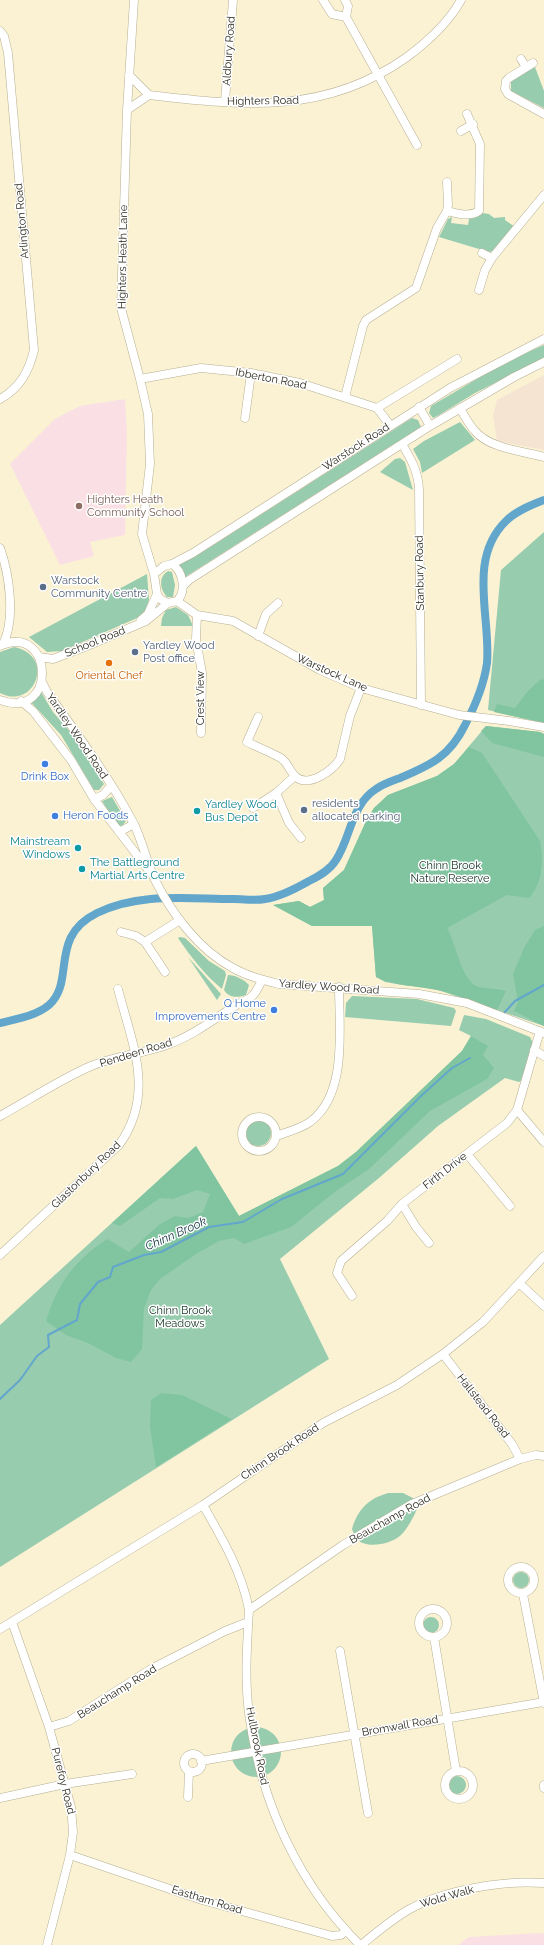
<!DOCTYPE html>
<style>
body{margin:0}
canvas{display:block;background:#faf2d3}
</style>
<canvas width="544" height="1945"></canvas>
<script>
const g = document.querySelector('canvas').getContext('2d');
g.lineJoin = 'round';
function fill(path, color) {
  g.fillStyle = color;
  g.fill(path, 'evenodd');
}
function strokePath(path, color, width, dash) {
  g.strokeStyle = color;
  g.lineWidth = width;
  g.lineCap = dash ? 'butt' : 'round';
  g.setLineDash(dash || []);
  g.stroke(path);
}
function write(font, color, halo, rows, align = 'center') {
  g.font = font + ' Raleway,sans-serif';
  g.lineWidth = 3;
  g.setLineDash([]);
  g.textBaseline = 'middle';
  g.strokeStyle = halo;
  g.fillStyle = color;
  for (const [text, x, y, turn = 0] of rows) {
    g.save();
    g.translate(x, y);
    g.rotate((+turn || 0) * Math.PI / 180);
    g.textAlign = isNaN(turn) ? turn : align;
    if (halo) g.strokeText(text, 0, 0);
    g.fillText(text, 0, 0);
    g.restore();
  }
}
fill(new Path2D(`
 M544 375V450L497 441 493 416 497 400Z`), '#f6e4d3');
fill(new Path2D(`
 M125 399 127 434 125 535 90 542 94 556 60 565 10 464 55 419 80 406Z
 M540 1933 544 1934V1945H458L469 1937Z`), '#fae0e4');
fill(new Path2D(`
 M535 67 544 91V108L511 91V81Z
 M482 213 489 214 494 218 505 217V220L515 227 493 251 489 252 439 237 448 219 452 217 451 223 468 225 469 219 475 218Z
 M544 345V358L475 393 439 415 433 418 429 413 431 406 509 360Z
 M412 418 418 420 421 427 185 577 178 565 215 544Z
 M460 422 475 440 422 473 420 462 413 449 424 441Z
 M400 458 405 462 413 490 380 472 395 459Z
 M544 532V723L488 710 501 570Z
 M168 571 172 572 175 585 173 597H167C160 589 158 577 168 571Z
 M147 574 149 600 144 615 62 651 47 652 29 637Z
 M176 607 188 615 193 626H161L162 618 166 610Z
 M14 647C57 656 34 711 0 693V652Z
 M41 692 53 712 72 734 104 784 99 790H94L61 735 30 701Z
 M486 726 540 732 544 734V1026L438 990 397 984 385 982 376 977 372 926H312L273 905 299 901 310 907 324 900 323 888 344 870 367 819 374 808 388 795 437 776 454 764Z
 M112 797 126 821 122 826C113 824 107 808 102 801Z
 M180 937 185 938 209 961 225 971 226 975 222 989C204 974 191 957 178 938Z
 M188 957 221 994 217 1000Z
 M228 975C235 975 245 980 249 985L246 995C238 998 229 998 224 990Z
 M352 996 417 999 454 1008 456 1011 451 1026 345 1017 346 1003Z
 M464 1015 486 1019 530 1037 533 1043 521 1081 519 1082 505 1078 438 1126 379 1178 280 1259 329 1359 0 1567V1325L196 1146 239 1216 338 1166 356 1152 462 1051 471 1036 459 1030Z
 M245 1133a13 13 0 1 1 26 0a13 13 0 1 1-26 0Z
 M388 1493H403L413 1498 417 1509C413 1518 408 1528 401 1535 392 1544 367 1549 358 1540 355 1537 353 1532 352 1529 358 1509 368 1499 388 1493Z
 M513 1580a8 8 0 1 1 16 0a8 8 0 1 1-16 0Z
 M423 1625a8 8 0 1 1 16 0a8 8 0 1 1-16 0Z
 M231 1752a25 25 0 1 1 50 0a25 25 0 1 1-50 0Z
 M448 1785a9 9 0 1 1 18 0a9 9 0 1 1-18 0Z`), '#98ccaf');
fill(new Path2D(`
 M541 679 544 680V723L494 712 497 704 515 708 528 691Z
 M486 726 540 732 544 734V757L492 743 481 731Z
 M469 747 482 753 540 841C544 860 543 883 529 898L507 895 447 928C456 943 461 982 479 987 487 989 497 988 506 991L497 1010C477 1004 457 994 437 990 417 985 395 987 376 977L372 926H312L273 905 299 901 310 907 324 900 323 888 344 870 367 819 374 808 388 795 437 776 454 764Z
 M544 926V1026L514 1011 518 1002 513 974 524 948 535 930Z
 M471 1036 488 1046 483 1055 494 1068 487 1079 430 1111 369 1169 336 1191 291 1227 244 1244 234 1238 219 1241 196 1254 160 1279 151 1290 144 1308 142 1349 131 1362 116 1358 88 1343 66 1335 46 1321C58 1283 73 1262 107 1239L129 1252 160 1224 175 1216 188 1218 203 1212 210 1194 197 1190 173 1199 160 1198 120 1226 112 1223 196 1146 239 1216 338 1166 356 1152 462 1051Z
 M161 1393 182 1395 232 1419 156 1467 150 1427 151 1400Z`), '#80c5a0');
strokePath(new Path2D(`
 M504 1013 515 1001 544 985
 M0 1399 20 1380 37 1356 49 1347 48 1335 77 1320 80 1304 98 1282 110 1277 113 1267 144 1255 161 1252 209 1227 243 1222 282 1199 343 1174 422 1095 452 1068 470 1058`), '#62a6cb', 2);
strokePath(new Path2D(`
 M0 1023C16 1019 36 1016 49 1005 76 981 48 937 97 913 140 892 188 899 234 899 244 899 255 901 265 899 280 897 295 889 309 881 319 876 330 870 336 860 351 837 351 805 376 789 383 784 392 781 400 778 431 765 450 756 465 725 475 706 484 685 487 663 491 617 467 559 506 521 516 511 531 505 544 500`), '#62a6cb', 8);
const minor = new Path2D(`
 M134 0 127 110 121 308 140 379 148 414 150 464 142 534 154 574 157 594 160 599 168 603 177 601C187 591 183 571 172 564L164 566 154 574
 M323 0 332 14 346 17
 M345 0 348 6 346 17 417 145
 M0 31 4 36 8 53 34 350C29 371 20 388 0 399
 M521 59 526 67
 M533 63 509 78 506 81 505 89 508 94 544 114
 M129 75 149 95
 M225 101 233 0
 M127 110 149 95C243 106 326 115 407 57 427 42 449 22 461 0
 M461 131 473 124
 M447 211 448 205 447 182
 M482 253 492 258
 M479 290 485 270 492 258 544 195
 M140 379 201 368 251 373 300 383 377 408 390 425
 M345 397 363 326 366 320 416 288 437 228 447 211C457 213 469 218 479 211L480 144 467 114
 M419 407 430 426
 M377 408 457 359
 M460 408C464 415 469 425 475 431 490 449 523 451 544 457
 M245 418 251 373
 M402 444C411 459 418 471 419 489L421 705
 M0 548C9 573 16 619 3 644
 M172 564 193 553 450 388 544 339
 M183 586 189 580 430 426 514 377 544 362
 M177 601 197 615 233 621 320 670 361 688 459 715 509 721 544 727
 M197 615 196 639 202 673 201 733
 M141 620 148 614 157 594
 M258 636 266 614 278 603
 M0 646C53 621 59 722 0 700
 M39 657 53 659 87 646 146 621 168 603
 M42 682 47 692C78 735 109 777 134 824 143 843 147 863 155 880 172 914 199 950 233 968 247 976 263 980 279 984L419 994 467 1003 544 1033
 M21 701 33 711 71 760 94 799 150 872
 M258 717 247 742C258 747 270 752 281 758 288 763 290 772 296 777 309 788 333 770 340 759L350 716 361 688
 M295 776 276 793 289 823 301 838
 M94 799 103 795 111 786
 M253 808 276 793
 M119 832 134 824
 M121 932 136 936 145 942
 M165 972 145 942 180 920
 M534 1050 544 1056
 M517 1110 544 1142
 M0 1116C29 1100 61 1079 91 1066 114 1056 140 1054 164 1046 188 1038 209 1023 230 1009 250 995 250 1005 262 980
 M242 1134a17 17 0 1 1 34 0a17 17 0 1 1-34 0Z
 M276 1136C287 1132 300 1129 310 1122 348 1094 339 1029 339 987
 M467 1154 510 1206
 M402 1204 416 1227 429 1243
 M0 1255 119 1145C156 1094 132 1044 118 989
 M519 1283 544 1306
 M352 1296 337 1273 341 1261 387 1221 402 1204 507 1123 517 1110 540 1031
 M443 1354 512 1444 520 1459
 M203 1505C222 1538 242 1572 249 1610 247 1646 244 1684 250 1720 262 1804 299 1885 360 1945
 M508 1580a13 13 0 1 1 26 0a13 13 0 1 1-26 0Z
 M523 1594 544 1703
 M419 1623a14 14 0 1 1 28 0a14 14 0 1 1-28 0Z
 M249 1610 343 1545 412 1504 520 1459 536 1455 544 1456
 M12 1622 49 1727 71 1807 73 1832 70 1855 47 1945
 M0 1629 203 1505 323 1423 397 1385 443 1354 483 1322 544 1256
 M434 1637 456 1771
 M340 1651 368 1813
 M49 1727 69 1721 151 1669 225 1631 248 1622
 M184 1763a9 9 0 1 1 18 0a9 9 0 1 1-18 0Z
 M201 1761 544 1702
 M445 1785a14 14 0 1 1 28 0a14 14 0 1 1-28 0Z
 M544 1785V1788
 M188 1797 189 1771
 M0 1798 65 1784 132 1774
 M70 1855 202 1900 332 1936 341 1935 346 1931
 M361 1945C376 1933 391 1920 408 1910 444 1890 503 1880 544 1883`);
strokePath(minor, '#b6af92', 9);
strokePath(minor, '#fff', 8);
for (const [x, y, r, color] of [
 [79,506,4,"#8d6e63"],
 [43,587,4,"#5c6f8a"],
 [135,652,4,"#5c6f8a"],
 [109,663,4,"#e8710a"],
 [45,764,4,"#3f7fe0"],
 [304,810,4,"#5c6f8a"],
 [197,811,4,"#0f9aa8"],
 [55,816,4,"#3f7fe0"],
 [78,848,4,"#0f9aa8"],
 [82,869,4,"#0f9aa8"],
 [274,1010,4,"#3f7fe0"]
]) {
  const dot = new Path2D();
  dot.arc(x, y, r, 0, 2 * Math.PI);
  g.fillStyle = color;
  g.fill(dot);
  strokePath(dot, '#fff', 1.5);
}
write('11px', '#2a281c', '#fff', [
 ["Aldbury Road",229,51,-86],
 ["Highters Road",263,101,-1],
 ["Arlington Road",22,221,-95],
 ["Highters Heath Lane",123,257,-89],
 ["Ibberton Road",271,379,11],
 ["Warstock Road",356,447,-33],
 ["Stanbury Road",420,573,-91],
 ["School Road",95,642,-22],
 ["Warstock Lane",332,673,24],
 ["Crest View",201,698,-90],
 ["Yardley Wood Road",77,736,56],
 ["Yardley Wood Road",329,987,4],
 ["Pendeen Road",136,1053,-17],
 ["Firth Drive",445,1171,-38],
 ["Glastonbury Road",86,1175,-44],
 ["Hallstead Road",483,1406,52],
 ["Chinn Brook Road",280,1452,-34],
 ["Beauchamp Road",390,1519,-29],
 ["Beauchamp Road",117,1692,-32],
 ["Bromwall Road",400,1726,-10],
 ["Hullbrook Road",257,1746,79],
 ["Purefoy Road",63,1781,76],
 ["Wold Walk",447,1897,-16],
 ["Eastham Road",207,1900,17]
]);
write('11px', '#785e54', '#fff', [
 ["Highters Heath",87,500],
 ["Community School",87,513]
], 'left');
write('11px', '#4e5e75', '#fff', [
 ["Warstock",51,581],
 ["Community Centre",51,594],
 ["Yardley Wood",143,646],
 ["Post office",143,659],
 ["residents",312,804],
 ["allocated parking",312,817]
], 'left');
write('11px', '#c56008', '#fff', [
 ["Oriental Chef",109,676]
]);
write('11px', '#366cbe', '#fff', [
 ["Drink Box",45,777],
 ["Heron Foods",63,816,"left"],
 ["Q Home",266,1004,"right"],
 ["Improvements Centre",266,1017,"right"]
]);
write('11px', '#0d838f', '#fff', [
 ["Yardley Wood",205,805],
 ["Bus Depot",205,818],
 ["Mainstream",70,842,"right"],
 ["Windows",70,855,"right"],
 ["The Battleground",90,863],
 ["Martial Arts Centre",90,876]
], 'left');
write('11px', '#133324', '#fff', [
 ["Chinn Brook",450,866],
 ["Nature Reserve",450,879],
 ["Chinn Brook",180,1311],
 ["Meadows",180,1324]
]);
write('italic 12px', '#103040', '#fff', [
 ["Chinn Brook",176,1234,-24]
]);
</script>
